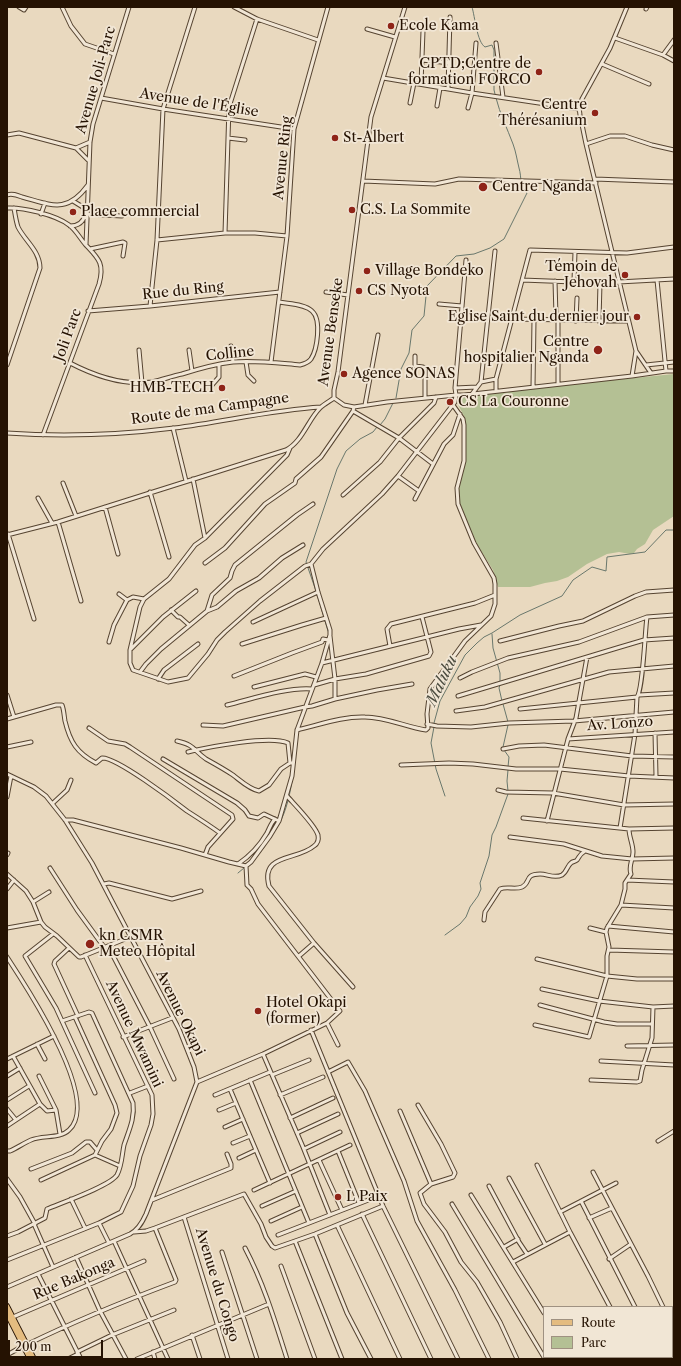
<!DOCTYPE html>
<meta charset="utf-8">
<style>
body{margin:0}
#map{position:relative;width:681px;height:1366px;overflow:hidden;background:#e9d9bf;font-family:"Libre Caslon Text",serif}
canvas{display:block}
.frame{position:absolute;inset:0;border:8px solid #251202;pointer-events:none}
.legend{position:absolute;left:543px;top:1306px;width:130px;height:52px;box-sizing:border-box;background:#f1e6d5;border:1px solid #9f9181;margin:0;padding:5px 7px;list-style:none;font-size:12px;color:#251202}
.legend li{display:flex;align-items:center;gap:8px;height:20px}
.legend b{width:20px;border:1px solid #9f9181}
.scale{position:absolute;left:8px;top:1340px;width:95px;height:18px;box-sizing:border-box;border:2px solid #251202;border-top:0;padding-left:5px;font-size:12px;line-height:14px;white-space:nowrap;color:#251202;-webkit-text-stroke:3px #f1e6d5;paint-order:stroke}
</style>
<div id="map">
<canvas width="681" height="1366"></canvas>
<div class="frame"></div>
<ul class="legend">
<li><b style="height:5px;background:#e4bc80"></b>Route</li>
<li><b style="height:11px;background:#b4c094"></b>Parc</li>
</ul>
<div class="scale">200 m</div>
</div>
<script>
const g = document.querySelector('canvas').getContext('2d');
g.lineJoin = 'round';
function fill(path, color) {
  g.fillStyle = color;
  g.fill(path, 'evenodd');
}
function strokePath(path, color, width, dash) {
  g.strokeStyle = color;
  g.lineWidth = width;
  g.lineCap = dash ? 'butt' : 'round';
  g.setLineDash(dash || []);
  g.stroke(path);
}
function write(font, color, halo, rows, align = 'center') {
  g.font = font + ' "Libre Caslon Text",serif';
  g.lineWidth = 3.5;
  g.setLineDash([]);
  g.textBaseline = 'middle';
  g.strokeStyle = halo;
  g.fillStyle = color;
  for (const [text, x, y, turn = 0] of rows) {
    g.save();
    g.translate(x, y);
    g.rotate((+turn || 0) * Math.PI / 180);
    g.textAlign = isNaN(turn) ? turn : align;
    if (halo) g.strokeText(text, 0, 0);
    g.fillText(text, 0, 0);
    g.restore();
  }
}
fill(new Path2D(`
 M674 374V516L653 530 645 544 637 549 634 553 630 554 619 552 607 554 587 564 568 577 557 581 545 583 530 587H498L493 570 475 541 459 503 458 491 465 456 466 422 464 416 457 403 462 398 513 390Z`), '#b4c094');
strokePath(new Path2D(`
 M472 7C475 17 477 42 485 47L492 45 494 50V90L495 94
 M396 398 401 369 409 353 412 330 424 316 427 286 456 256 474 254 490 248 504 239 527 193C519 186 522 178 519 168 517 160 516 152 513 144 507 128 500 114 496 98
 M380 425 385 419 393 403
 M316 591 306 562 337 469 346 451 360 439 373 432 377 427
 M317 594 328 631
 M492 634 493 648 500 673V681
 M500 685 499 688 502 701
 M503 704 508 722
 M434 723 440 701 465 655 477 643 484 637 492 633 520 615 562 596 573 580 592 567 606 571 607 557 645 552 666 530H674
 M434 727 431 743 436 769 445 796
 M503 747 508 725
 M504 750 509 757 508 767
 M508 791 507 781 508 770
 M274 832C285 817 289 799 292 781
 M255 859 265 846
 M238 873 244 868
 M445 935 460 924 466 917 470 907 478 896 481 889 480 883 489 856 492 835 496 827 508 794`), '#69776c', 1);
const minor = new Path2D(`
 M19 7 24 10 26 7
 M62 7 71 26 85 44 114 54
 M234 7 257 19 318 40
 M627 7 610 48 582 99 579 107 580 115 586 144 636 351 632 376
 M646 9 647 7
 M367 29 395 37
 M615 38 663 55 674 40
 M496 43 503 97
 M663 55 674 61
 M422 60 450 63
 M602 64 649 84
 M383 78 472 93 579 109
 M421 84 423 31
 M448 89 450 17
 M101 98 163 109 294 129
 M410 103 414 83
 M437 106 440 88
 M468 108 472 93 476 43
 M7 135 19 133 76 148 88 160
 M228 138 245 140
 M586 144 610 136H625L652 145 674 150
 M76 148 90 142
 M595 179 674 182
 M363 181 435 184 459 179 596 183
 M7 195C12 193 17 195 22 197 52 205 67 214 88 185
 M73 201 86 209
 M7 208C23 207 56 215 69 225 75 229 80 238 85 244 98 258 105 263 99 284L43 435
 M41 214 45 203
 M86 214 122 216
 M70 226C78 226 83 223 85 215
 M225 233 229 107 257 19
 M157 240 225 233H255L287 236
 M86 245 90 142 93 124 129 7
 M90 249 123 242 125 243 123 256
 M522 280 600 283 674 279
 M657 280 666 371
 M555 281 556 316 558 321V384
 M574 281 575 252
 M326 292 348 295
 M439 304 462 306
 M150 306 157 240 163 109 195 7
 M88 311 150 306 280 292
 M512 319 628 321
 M576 321 577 298
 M599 321 600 283
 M231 346 233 362
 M139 350 142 383
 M189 350 192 371
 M636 351 651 373
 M415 356V366L423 367 425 368V398
 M246 362 248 375 254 381
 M271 362 287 236 294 129 328 7
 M70 363C95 376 123 386 152 382 162 380 172 376 182 374 198 369 215 364 233 362 255 360 277 363 300 365 304 364 308 363 311 359 317 350 322 320 312 311 305 304 289 304 279 302
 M7 365 40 268C40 251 25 241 18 227 16 221 15 214 14 208
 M646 365 674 362
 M481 382 495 251
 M212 385 219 377V365
 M533 387 534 320
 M455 388 477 387
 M496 391V379L530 250 627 253 674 247
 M472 394 481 382 496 379
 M334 398V390L338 372 371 117 405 7
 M334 398 344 405 354 407 387 402 456 395H464L632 376 666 371H674
 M365 405 378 335
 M353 411 399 438 433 464
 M173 428 186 481
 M7 433C62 437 118 435 174 428 223 422 271 410 321 407
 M290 448 287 455 205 538 195 545 169 579 144 599 140 607 130 650V663L133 670 168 682 188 678 208 654 217 640 225 632 260 601 305 566 311 564
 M398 476 419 491
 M193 479 205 538
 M63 483 76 516
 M150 492 169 557
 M343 495 380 462 399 438 434 403 436 397
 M38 498 52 523
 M415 499 444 444 453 435 460 414
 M105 507 118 554
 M58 522 81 601
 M8 534 34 619
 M7 535 58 522 286 450C302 442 308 420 320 408 324 404 330 401 334 398
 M205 563 225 548 265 504 295 483 296 479 321 457 353 411 354 407
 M119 594 127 600 133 597 144 599
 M171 610 178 617H180L189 625
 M207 611 217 607 236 591 259 578 282 558 303 545
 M253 622 318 592
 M330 636 335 679V699
 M500 641 559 626 583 621 635 596 646 592 674 590
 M109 642 114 625 127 600
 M242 644 302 625 326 618
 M390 646 387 629 391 624 475 603 495 595
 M130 650 163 617 196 591
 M322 663 459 629 481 625
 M140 672 146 664 161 649 207 611 212 595 230 578 232 571 235 565 297 515 313 504
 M234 676 292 653 322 642 323 639 328 640
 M460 678 472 672 508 658 579 642 647 617 674 615
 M158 679 164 670 198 644
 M314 685 335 679 366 674 429 656 431 652 422 617
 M254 687 305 674 316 677
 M7 695 14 717
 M639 695 674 693
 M458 696 617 648 644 640 674 638
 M227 705C252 699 287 687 312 689
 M520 709 637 697
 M456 711 485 707 609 672 674 666
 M7 719 56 705H62C64 710 64 716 65 721 70 742 77 753 96 763L102 758C116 757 173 800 187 811 198 818 209 825 220 833
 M427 724 437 726 471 727 509 723 574 721 674 712
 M203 725 223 726 305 707 312 706 335 699 377 690 412 684
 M89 728 108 741 125 744 130 747 232 815 233 819 208 847 205 855
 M297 730C319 725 343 716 365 717 386 717 406 727 426 730L428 728 427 714 430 689 465 641 491 616 495 604V584L494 578 474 543 458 504 457 488 464 461V425L463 419 453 405
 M655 733 656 776
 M568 739 674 732
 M177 741C195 745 193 750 206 759 215 764 224 769 233 775 241 781 249 789 259 791L269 785 281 769 290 763H293
 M7 747 31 742
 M503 749 519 746 544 745 632 756 674 757
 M188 752C208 747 270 735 288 743L290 763
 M163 759 237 803 245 810 249 816 258 818 264 814 279 821
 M401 765 449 763 473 764 516 769H560L629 776 674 778
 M7 774 34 787 46 796 65 820 92 863 179 1029 194 1067 197 1082 146 1214C142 1223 138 1230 130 1234L7 1287
 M498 790 506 792 553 793 624 805 674 804
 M287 796C295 805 315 825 318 835 319 840 317 844 314 846 297 861 260 853 269 886L314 943 353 987
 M7 797 11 776
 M53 803 67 790 71 780
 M523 818 629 829 674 828
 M65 820H73L181 848 229 862 246 866 251 862 270 836 279 821 292 776 297 730 322 663 330 635V630L318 592 311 564 323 549 382 494 398 476 455 402 456 395 455 388 466 260
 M547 821 568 739 576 718 587 657
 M620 828 635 734 637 697C643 690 645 630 647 617
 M510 837 564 844 602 856 632 859 674 858
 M7 855 8 853
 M238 864C250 856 260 845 267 833 270 827 271 823 275 819
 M50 868 77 910 104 947
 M7 874 26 891 33 902 41 922 45 927 57 936 79 957H81L130 937
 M627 880 674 882
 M104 884 109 883 172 899 201 891
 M7 889 14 880
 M33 902 49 892
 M621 905 674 908
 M484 920 485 912 500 889C507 886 515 890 522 887 531 883 524 874 540 874 548 874 554 879 562 875 567 872 567 866 571 863 573 861 575 862 577 860 580 856 579 855 585 851
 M608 926 674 932
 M7 928 41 922
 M590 928 606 932
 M53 934 25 956 56 1008 95 1093
 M108 946 150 1027 174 1079
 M69 948 55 961 54 964 78 1016
 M609 950 674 952
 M299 956 314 943
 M7 957C26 986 102 1100 69 1130 60 1139 43 1135 31 1140 24 1143 17 1148 10 1151H7
 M537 959 607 976 637 979H674
 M542 989 599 1001 653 1007 674 1006
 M540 1005 604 1022 617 1024H652
 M327 1023 338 1045
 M535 1025 589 1037 607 976V956L609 947 606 932 607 928 621 905 625 889V883L631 874C628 867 633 859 633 852 633 844 629 837 629 829
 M311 1030 383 1206 458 1359
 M123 1037 172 1018
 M37 1044 45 1059
 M627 1046 674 1045
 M263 1054 303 1147 330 1215
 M13 1056 40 1104 47 1111 56 1110 60 1134
 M7 1059 54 1036
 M601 1061 674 1065
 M328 1072 348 1062 365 1091 404 1181 417 1221 455 1290 489 1359
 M272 1075 309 1060
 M7 1076 20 1068
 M39 1076 56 1110
 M250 1080 309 1223
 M591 1080 637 1082 640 1081 642 1070 652 1038 653 1007
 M197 1082 263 1054 327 1023 340 1011 258 904 251 889 247 885 246 866
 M230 1089 270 1183
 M130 1093 148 1086
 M215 1095 270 1072
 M280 1095 323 1077
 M7 1100 29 1086
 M418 1105 441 1144 455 1173 453 1177 431 1184
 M7 1109 16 1120 40 1104
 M219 1110 236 1103
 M400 1111 431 1184 420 1193 424 1204 445 1232 461 1262 477 1282 500 1322 517 1359
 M290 1118 333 1098
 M7 1126 16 1120
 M225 1127 243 1119
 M297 1133 338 1114
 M658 1141 674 1131
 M233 1143 250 1136
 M304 1149 340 1132
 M338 1151 359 1203
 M95 1155 120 1166
 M239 1158 256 1150
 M319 1160 342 1210
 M537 1165 570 1232 610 1307
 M31 1169 72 1153 86 1142H90L97 1150
 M593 1172 648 1276 663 1307
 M509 1178 545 1244
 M7 1179 20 1197 35 1224
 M41 1180 95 1155 102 1141 111 1129 117 1113 115 1105 75 1017
 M489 1186 519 1242 527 1254
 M254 1190 350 1145
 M471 1195 544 1313
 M71 1199 85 1228
 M152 1200 231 1168V1164L227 1154
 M581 1201 635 1307
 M452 1204 545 1359
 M262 1206 296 1191
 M560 1212 616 1183
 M362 1214 431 1359
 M184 1217 228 1359
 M589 1218 612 1208
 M271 1221 302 1207
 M99 1223 109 1243
 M34 1224 53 1267
 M337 1225 400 1359
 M134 1232 146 1231 155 1228 244 1194 261 1224 266 1237 272 1246 275 1248 315 1234 383 1206
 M315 1234 347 1313 371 1359
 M278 1235 371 1199
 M7 1236 18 1232 45 1218 47 1209C61 1203 110 1186 117 1175 122 1166 122 1154 124 1145 129 1130 135 1118 133 1103L92 1013 89 1012 62 1021
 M114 1241 168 1359
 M295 1241 342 1359
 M504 1247 518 1239
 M245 1248C264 1284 275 1321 287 1359
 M222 1252 257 1359
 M76 1257 100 1311 126 1359
 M609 1259 631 1244
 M7 1260 99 1223 121 1212 133 1186 140 1156 151 1125 153 1114 152 1095 85 955
 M513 1262 570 1232
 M281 1266 315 1359
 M38 1274 81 1359
 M13 1317 144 1261
 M672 1326 674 1331 672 1333
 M192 1335 200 1359
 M26 1345C75 1321 124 1301 175 1282L176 1280 155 1228
 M77 1352 112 1335 174 1310
 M153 1352 155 1359
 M7 1355 23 1346
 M572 1357 573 1359
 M597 1357V1359
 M634 1357 635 1359
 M68 1359 78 1354
 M137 1359 269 1304
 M609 1359 613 1357`);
const major = new Path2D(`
 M7 1306 34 1359
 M7 1314 30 1359`);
strokePath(minor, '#564431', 5);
strokePath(major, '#251202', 6);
strokePath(minor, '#f1e6d5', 3);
strokePath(major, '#e4bc80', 4);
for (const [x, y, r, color] of [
 [391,26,4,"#8f2418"],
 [539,72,4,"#8f2418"],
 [595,113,4,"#8f2418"],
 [335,138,4,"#8f2418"],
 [483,187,5,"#8f2418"],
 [352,210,4,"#8f2418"],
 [73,212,4,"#8f2418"],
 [367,271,4,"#8f2418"],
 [625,275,4,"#8f2418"],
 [359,291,4,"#8f2418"],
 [637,317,4,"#8f2418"],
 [598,350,5,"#8f2418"],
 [344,374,4,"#8f2418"],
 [222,388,4,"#8f2418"],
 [450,402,4,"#8f2418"],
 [90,944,5,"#8f2418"],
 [258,1011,4,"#8f2418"],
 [338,1197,4,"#8f2418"]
]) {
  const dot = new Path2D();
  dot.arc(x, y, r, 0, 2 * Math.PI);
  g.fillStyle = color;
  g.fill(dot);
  strokePath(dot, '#f1e6d5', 1.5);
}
write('14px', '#251202', '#f1e6d5', [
 ["Ecole Kama",399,26],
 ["CPTD;Centre de",531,64,"right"],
 ["formation FORCO",531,80,"right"],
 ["Centre",587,105,"right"],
 ["Thérésanium",587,121,"right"],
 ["St-Albert",343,138],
 ["Centre Nganda",492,187],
 ["C.S. La Sommite",360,210],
 ["Place commercial",81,212],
 ["Témoin de",617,267,"right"],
 ["Jehovah",617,283,"right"],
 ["Village Bondeko",375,271],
 ["CS Nyota",367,291],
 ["Eglise Saint du dernier jour",629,317,"right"],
 ["Centre",589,342,"right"],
 ["hospitalier Nganda",589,358,"right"],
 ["Agence SONAS",352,374],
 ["HMB-TECH",214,388,"right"],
 ["CS La Couronne",458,402],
 ["kn CSMR",99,936],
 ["Meteo Hôpital",99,952],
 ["Hotel Okapi",266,1003],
 ["(former)",266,1019],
 ["L Paix",346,1197]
], 'left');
write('14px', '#251202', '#f1e6d5', [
 ["Avenue Joli-Parc",96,80,-74],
 ["Avenue de l'Église",199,103,9],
 ["Avenue Ring",283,158,-84],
 ["Rue du Ring",183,291,-6],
 ["Avenue Benseke",331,332,-82],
 ["Joli Parc",68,335,-70],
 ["Colline",230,354,-6],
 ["Route de ma Campagne",210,409,-8],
 ["Av. Lonzo",620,724,-4],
 ["Avenue Okapi",180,1013,64],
 ["Avenue Mwamini",134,1034,65],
 ["Rue Bakonga",74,1279,-23],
 ["Avenue du Congo",217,1285,73]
]);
write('italic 15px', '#4d4d40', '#f1e6d5', [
 ["Maluku",442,681,-65]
]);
</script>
